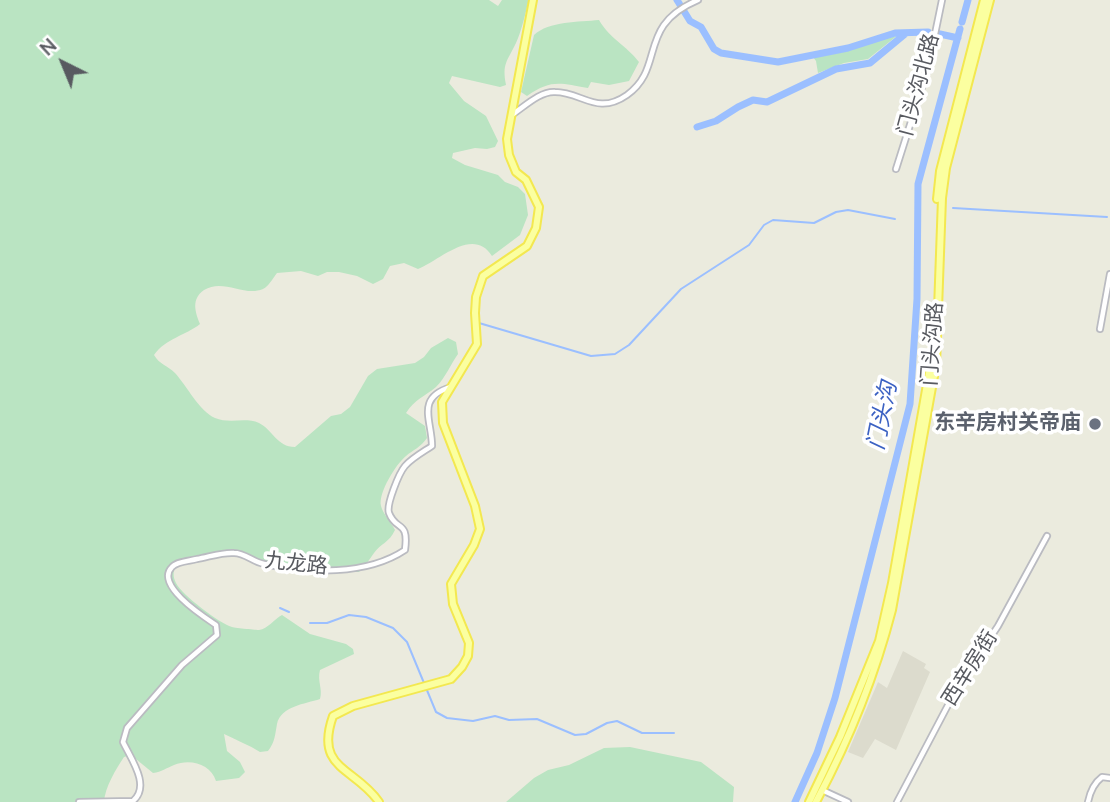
<!DOCTYPE html>
<meta charset="utf-8">
<style>
body{margin:0}
#map{position:relative;width:1110px;height:802px;overflow:hidden;background:#ebebde;font-family:"Nunito Sans",sans-serif}
canvas{display:block}
.north{position:absolute;left:28px;top:28px;width:70px;height:70px;-webkit-text-stroke:5px #fff;paint-order:stroke;rotate:317deg;font-size:19px;font-weight:700;line-height:28px;text-align:center;color:#585a60}
.north::after{content:'';display:block;margin:auto;width:24px;height:32px;background:#585a60;clip-path:polygon(50% 0,100% 100%,50% 72%,0 100%)}
</style>
<div id="map">
<canvas width="1110" height="802"></canvas>
<div class="north">N</div>
</div>
<script>
const g = document.querySelector('canvas').getContext('2d');
g.lineJoin = 'round';
function fill(path, color) {
  g.fillStyle = color;
  g.fill(path, 'evenodd');
}
function strokePath(path, color, width, dash) {
  g.strokeStyle = color;
  g.lineWidth = width;
  g.lineCap = dash ? 'butt' : 'round';
  g.setLineDash(dash || []);
  g.stroke(path);
}
function write(font, color, halo, rows, align = 'center') {
  g.font = font + ' "Nunito Sans","Noto Sans SC",sans-serif';
  g.lineWidth = 7;
  g.setLineDash([]);
  g.textBaseline = 'middle';
  g.strokeStyle = halo;
  g.fillStyle = color;
  for (const [text, x, y, turn = 0] of rows) {
    g.save();
    g.translate(x, y);
    g.rotate((+turn || 0) * Math.PI / 180);
    g.textAlign = isNaN(turn) ? turn : align;
    if (halo) g.strokeText(text, 0, 0);
    g.fillText(text, 0, 0);
    g.restore();
  }
}
fill(new Path2D(`
 M903 651 926 664 924 668 930 672 896 750 875 739 863 758 848 752 878 682 887 688Z`), '#dcdbcd');
fill(new Path2D(`
 M0 0H489L498 6 502 0H529C525 14 522 30 516 43 507 62 502 63 506 85L500 87 452 76 449 83 464 101 486 116 498 141 495 147 487 149 475 148 453 153 452 158 465 165 498 175 505 182 518 187 525 194 528 215 520 235 492 256C473 226 439 261 418 269L404 263 390 266 383 279 373 284 357 276 339 272H327L318 276 301 271 277 273C273 278 269 286 263 289 244 297 223 278 204 290 191 299 195 312 200 324 185 336 166 338 154 355 159 364 168 366 175 373 187 386 199 411 215 418 229 424 246 417 259 423 273 430 277 447 295 447L331 416 341 414 350 407 368 376 377 369 415 363 424 357 431 348 448 338 456 342 458 354C450 365 446 377 436 387 424 397 415 399 406 413L425 426 427 438C421 447 413 450 406 456 396 464 378 493 381 506 383 514 391 522 395 530 389 543 381 543 374 553 369 560 366 565 359 572L278 570 236 555 224 554 175 567C173 573 173 577 176 583 182 595 219 623 232 627 236 628 257 630 259 630 268 629 274 619 282 615L310 634 346 644 353 649 354 654 320 670C317 681 323 689 320 699 305 704 281 706 277 724 275 735 275 742 268 751L260 752C249 745 236 740 224 734L227 751 240 762 245 772 239 778 216 781C211 764 190 758 174 765 166 768 162 772 153 773L131 755 124 757C116 769 105 787 104 802H0Z
 M599 20C610 39 626 45 639 62L629 81 609 85 591 82 588 88C560 83 551 79 527 96L521 92 534 35C549 21 579 22 599 20Z
 M898 35 868 59 844 63 818 73 816 61 813 57 853 49Z
 M630 747 701 762 734 787 733 802H506L534 778 548 770 569 765 604 748Z`), '#bae4c2');
strokePath(new Path2D(`
 M953 208 1107 217
 M479 323 591 356 615 354 629 345 681 289 749 245 764 225 773 220 814 223 836 212 848 210 895 219
 M280 608 289 612
 M310 623H327L349 615 366 617 393 628 407 642 436 712 447 718 473 721 495 716 509 720 537 719 575 735 586 734 607 723 617 721 642 733H674`), '#9bbfff', 2);
strokePath(new Path2D(`
 M677 0 690 21 701 27 714 49 721 53 778 62 848 48 895 33 928 32
 M962 22 968 0
 M940 34 958 38
 M697 127 716 121 738 107 753 100 767 102 836 69 870 63 905 34
 M795 802 817 753 835 698 910 404 917 299 918 184 960 29`), '#9bbfff', 7);
const minor = new Path2D(`
 M513 114C524 107 540 91 555 92 582 92 597 116 627 95 666 67 636 26 698 0
 M896 169 928 68 942 0
 M1100 329 1110 274
 M822 790 848 802
 M79 802 133 801C151 786 131 759 123 742L127 728 182 665 217 635 216 625C204 617 154 585 172 567 177 561 190 561 197 559 209 557 222 552 234 553 245 553 253 562 264 564 308 573 366 576 405 550 409 519 396 532 389 513 386 505 399 473 405 466 412 458 423 452 432 446 432 420 415 398 451 387
 M897 802 957 688 998 626 1047 536
 M1088 802C1090 792 1094 783 1102 777L1110 778`);
const major = new Path2D(`
 M937 199 940 171 984 0
 M379 802C355 767 314 770 333 716L353 706 451 679 462 667 468 656 469 643 453 604 451 584 474 545 480 529 475 506 443 423 442 402 477 344 475 313 476 297 483 276 527 246 536 228 539 207 526 180 516 172 509 155 507 139 533 0
 M809 802 840 737 879 641 892 583 930 367 933 343
 M816 802C848 742 875 676 892 610L936 365 942 198 946 168 990 0`);
strokePath(minor, '#babbc1', 8);
strokePath(major, '#f3e850', 10);
strokePath(minor, '#fff', 4.5);
strokePath(major, '#fbffa0', 6);
for (const [x, y, r, color] of [
 [1095,424,7,"#6b7280"]
]) {
  const dot = new Path2D();
  dot.arc(x, y, r, 0, 2 * Math.PI);
  g.fillStyle = color;
  g.fill(dot);
  strokePath(dot, '#fff', 2.5);
}
write('21px', '#585a60', '#fff', [
 ["门头沟北路",920,85,-75],
 ["门头沟路",934,344,-86],
 ["九龙路",296,565,6],
 ["西辛房街",971,669,-58]
]);
write('bold 21px', '#5b616d', '#fff', [
 ["东辛房村关帝庙",1081,424]
], 'right');
write('italic 23px', '#3c62c3', '#fff', [
 ["门头沟",884,416,-79]
]);
</script>
